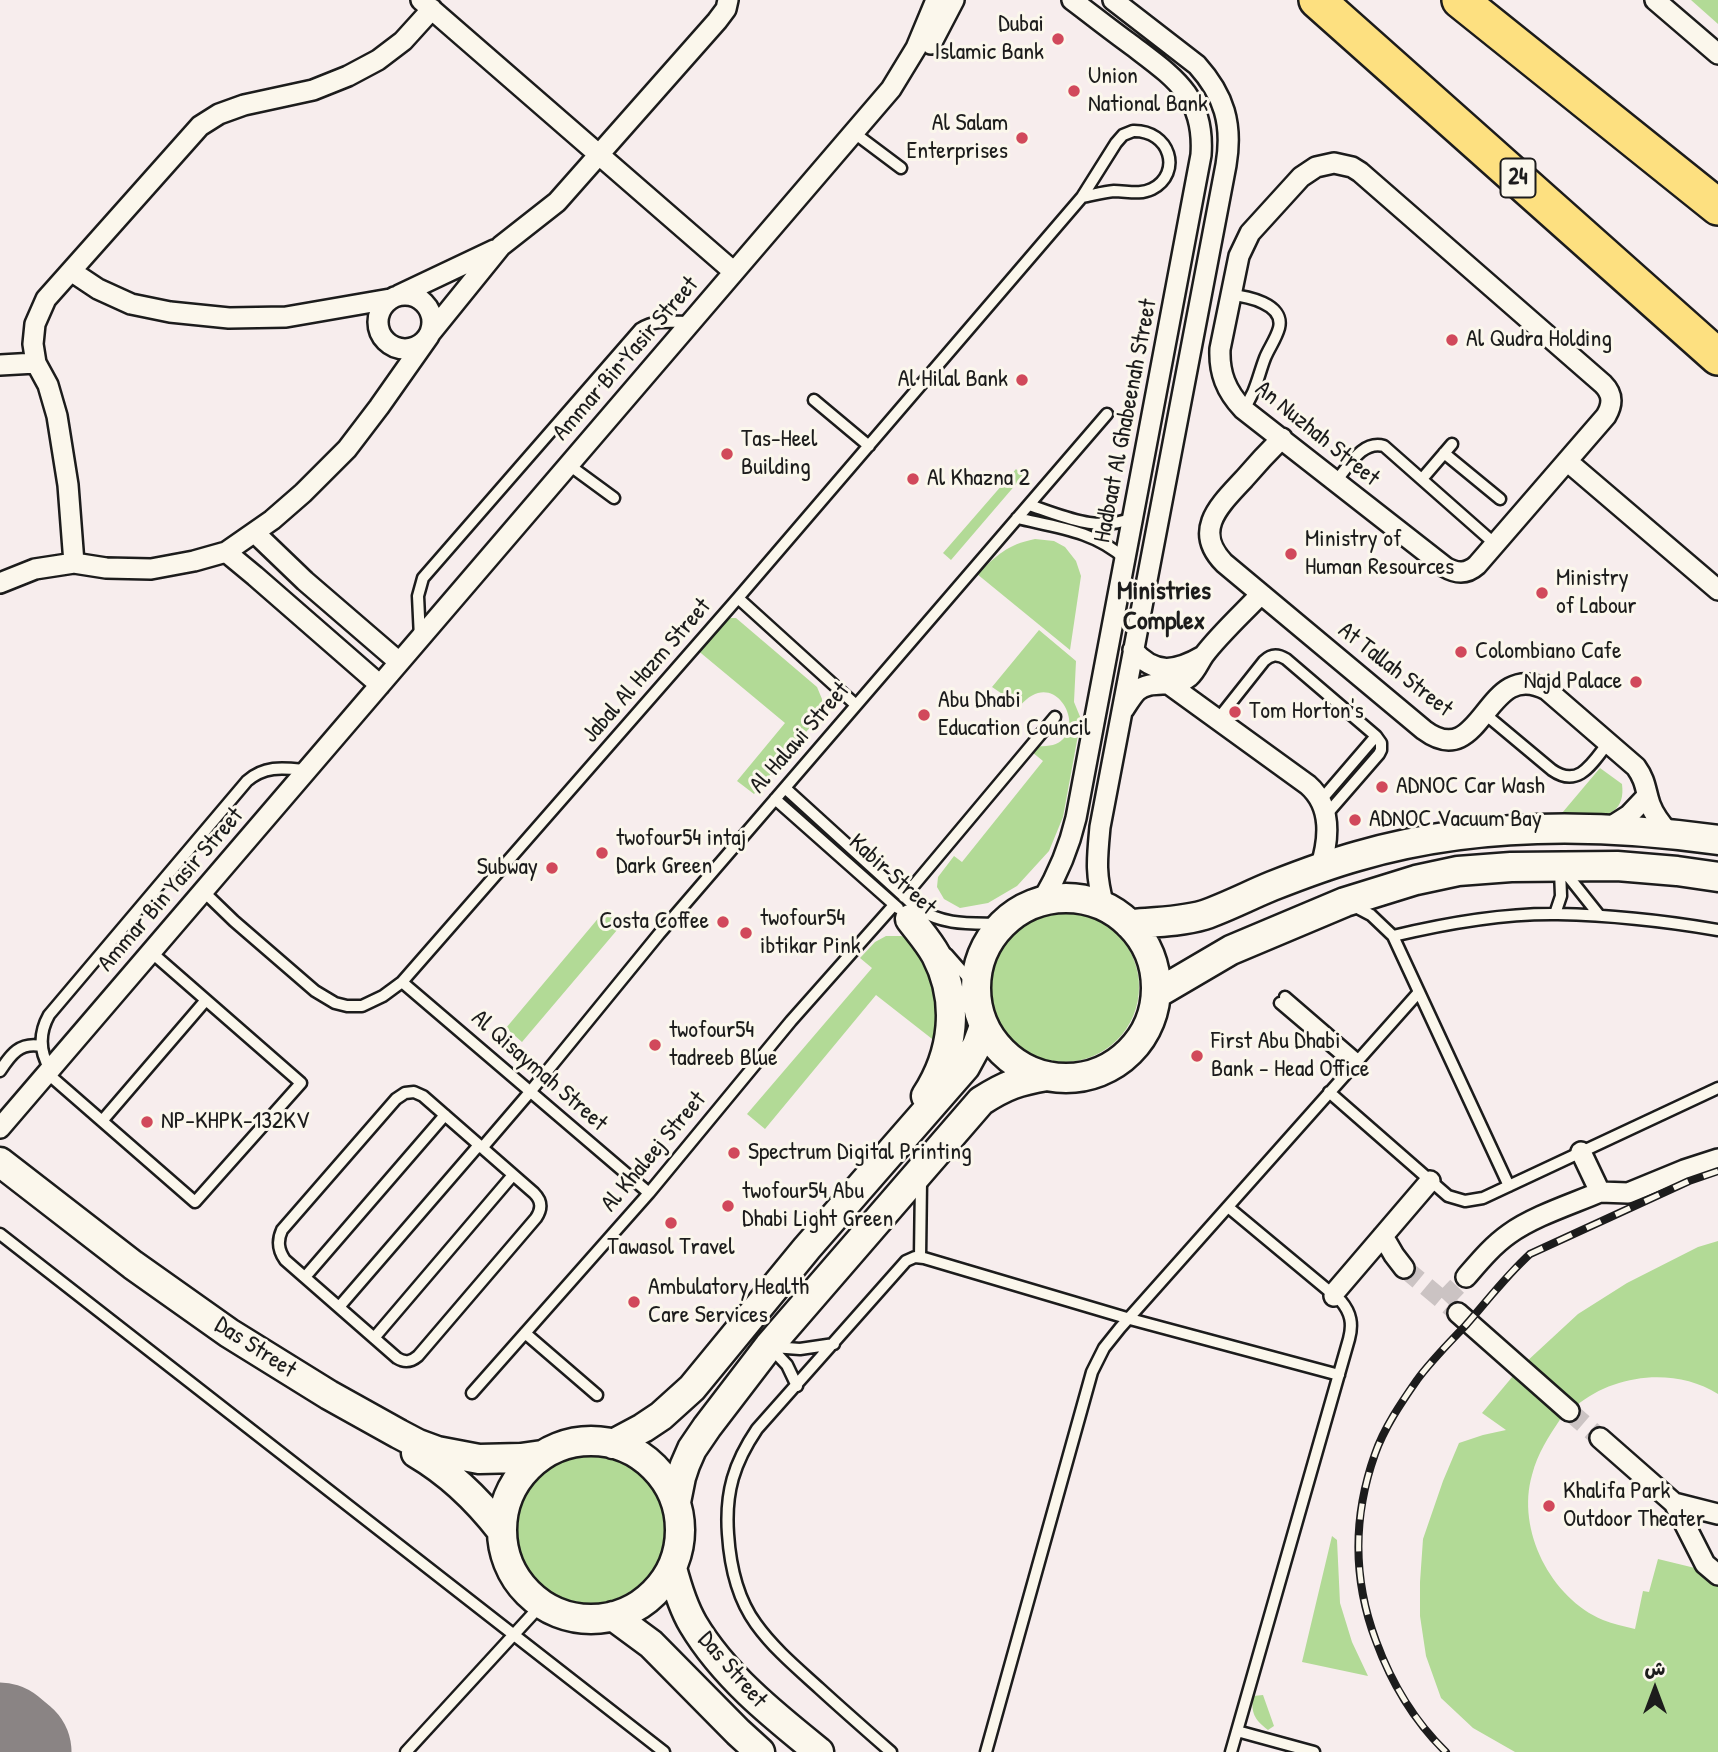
<!DOCTYPE html>
<meta charset="utf-8">
<style>
body{margin:0}
#map{position:relative;width:1718px;height:1752px;overflow:hidden;background:#f7eded;font-family:"Patrick Hand","Playpen Sans Arabic",sans-serif}
canvas{display:block}
.north{position:absolute;left:1620px;top:1654px;width:70px;height:70px;-webkit-text-stroke:5px #fbf7ec;paint-order:stroke;rotate:0deg;font-size:19px;font-weight:700;line-height:28px;text-align:center;color:#1c1c1c}
.north::after{content:'';display:block;margin:auto;width:24px;height:32px;background:#1c1c1c;clip-path:polygon(50% 0,100% 100%,50% 72%,0 100%)}
</style>
<div id="map">
<canvas width="1718" height="1752"></canvas>
<div class="north">ش</div>
</div>
<script>
const g = document.querySelector('canvas').getContext('2d');
g.lineJoin = 'round';
function fill(path, color) {
  g.fillStyle = color;
  g.fill(path, 'evenodd');
}
function strokePath(path, color, width, dash) {
  g.strokeStyle = color;
  g.lineWidth = width;
  g.lineCap = dash ? 'butt' : 'round';
  g.setLineDash(dash || []);
  g.stroke(path);
}
function write(font, color, halo, rows, align = 'center') {
  g.font = font + ' "Patrick Hand",sans-serif';
  g.lineWidth = 6;
  g.setLineDash([]);
  g.textBaseline = 'middle';
  g.strokeStyle = halo;
  g.fillStyle = color;
  for (const [text, x, y, turn = 0] of rows) {
    g.save();
    g.translate(x, y);
    g.rotate((+turn || 0) * Math.PI / 180);
    g.textAlign = isNaN(turn) ? turn : align;
    if (halo) g.strokeText(text, 0, 0);
    g.fillText(text, 0, 0);
    g.restore();
  }
}
fill(new Path2D(`
 M1691 0H1718V24Z
 M1016 469 1023 476 951 560 943 553Z
 M1035 539 1054 541 1065 547 1076 561 1081 576 1070 650 977 574C998 555 1006 545 1035 539Z
 M725 618H736L817 687 822 699V713L754 794 737 781 785 723 696 649Z
 M1039 630 1076 661 1074 702 1081 719 1063 817 1049 851 1017 886 988 903 960 908 944 899 937 887 938 877 954 856 962 862 1043 761 1032 752 1037 746C1099 752 1060 658 1020 706L992 687Z
 M1600 768 1622 784C1627 823 1588 819 1562 813Z
 M606 909 623 923 522 1042 506 1028Z
 M989 987a75 75 0 1 1 150 0a75 75 0 1 1-150 0Z
 M886 936H901L913 940 930 965 938 1007 936 1042 876 995 765 1129 747 1114 872 968 860 958 875 942Z
 M1718 1241V1394C1675 1367 1614 1374 1576 1406L1525 1363 1578 1314 1627 1283 1698 1247Z
 M1513 1376 1561 1418C1548 1438 1538 1452 1532 1475 1516 1530 1551 1598 1603 1620 1613 1624 1624 1626 1635 1629L1643 1591 1649 1592 1658 1559 1695 1568 1718 1587V1752H1515L1473 1728 1441 1698 1426 1656 1420 1616V1582L1423 1539 1443 1481 1459 1443 1483 1435 1506 1430 1482 1413Z
 M510 1526a78 78 0 1 1 156 0a78 78 0 1 1-156 0Z
 M1332 1536 1337 1540 1340 1603 1352 1642 1368 1676 1302 1662Z
 M1263 1695 1274 1726 1268 1730C1254 1719 1251 1713 1253 1696Z`), '#b2da96');
strokePath(new Path2D(`
 M0 1742 12 1752`), '#8a8484', 119);
strokePath(new Path2D(`
 M1404 1268 1458 1313
 M1444 1300 1466 1277
 M1569 1411 1600 1438`), '#cbc3c3', 19, [19, 10]);
const lane = new Path2D(`
 M1133 131C1170 130 1183 173 1152 189 1140 195 1127 191 1114 191 1103 192 1093 195 1082 197L1116 143 1123 135Z
 M853 132 901 168
 M1230 295C1247 296 1285 304 1279 328 1276 339 1269 348 1265 358 1258 376 1256 393 1243 409
 M814 400 869 446
 M1444 453 1500 499
 M569 465 614 498
 M1422 479 1452 444
 M1336 481C1349 466 1362 440 1384 446L1495 544
 M1029 505C1064 516 1096 533 1132 518
 M1017 518C1055 527 1095 531 1125 559
 M738 598 856 705
 M420 638 418 596 423 578 640 329C655 319 672 322 690 322
 M1485 714 1552 770C1579 789 1593 762 1608 743
 M1218 719 1264 661C1271 654 1278 654 1286 659L1376 736 1381 743V750L1379 754 1326 815
 M785 788 918 909C946 926 970 923 1002 924
 M775 799 898 908
 M1321 800 1376 736
 M1564 871 1599 915
 M203 891 234 921 315 991 335 1003 347 1006H362L383 996 402 982 738 598 1082 197
 M904 897 1055 717
 M1352 905 1371 915 1393 936 1509 1186
 M1555 914 1561 896 1560 870
 M1393 936C1447 923 1502 913 1558 914 1612 915 1665 921 1718 930
 M947 954 976 987
 M402 982 649 1193
 M1285 997 1358 1060
 M1280 1003 1353 1065
 M50 1069C39 1051 39 1033 49 1015L247 781C265 765 284 768 306 770
 M0 1071C11 1054 20 1042 41 1046
 M47 1073 195 1202 301 1083 151 952
 M414 1092 423 1096 534 1193C542 1201 542 1209 536 1218L418 1356C411 1362 405 1363 397 1358L285 1260C278 1250 277 1241 282 1230L396 1099 405 1093Z
 M1329 1092 1448 1196 1465 1201 1483 1198 1718 1088
 M102 1121 206 1000
 M482 1148 530 1092 659 934 1107 414
 M1228 1207 1341 1301C1351 1313 1353 1324 1349 1339L1231 1752
 M0 1234 664 1752
 M920 1257 921 1181
 M305 1277 445 1115
 M339 1307 479 1145
 M525 1333 597 1395
 M374 1338 513 1175
 M773 1347 800 1349 834 1344
 M772 1349 787 1365 797 1386
 M472 1393 649 1193 791 1021 894 905
 M1237 1731 1314 1752
 M406 1752 541 1605
 M891 1752C867 1731 843 1710 819 1688 797 1668 774 1649 756 1624 737 1598 730 1565 728 1534 725 1492 734 1463 757 1429L906 1261 915 1257 924 1258 1130 1319 1339 1375
 M986 1752 1092 1372 1104 1348 1120 1328 1419 992`);
const street = new Path2D(`
 M421 0 734 272
 M1655 0 1718 54
 M931 44 954 0
 M1334 163 1352 167 1360 172 1603 384C1613 394 1613 404 1606 416L1477 565C1467 574 1457 574 1445 567L1243 409C1226 391 1219 373 1220 349L1239 256 1250 233 1301 177 1316 167Z
 M71 271 98 289 131 304 170 312 229 318 286 317 390 299
 M378 322a27 27 0 1 1 54 0a27 27 0 1 1-54 0Z
 M399 295 494 250
 M429 335 501 246 557 202 717 21 726 9 728 0
 M0 365 36 363
 M1282 438C1269 451 1256 465 1244 479 1220 505 1192 530 1224 563L1424 730C1483 774 1485 656 1547 690L1636 767C1646 781 1645 789 1650 804 1654 815 1661 824 1669 833
 M1567 461 1718 590
 M255 533 305 581 399 662
 M226 552 255 576 380 685
 M74 563 68 485 57 416 48 385 36 363 33 344 35 324 46 299 200 126 219 114 244 105 313 90 348 76 378 60 403 41 432 9
 M0 583 35 569 74 563 106 568 151 569 194 561 226 552 272 520 303 493 347 449 379 407 429 336
 M1133 650C1155 676 1177 671 1203 656
 M1170 685 1308 785C1333 807 1329 840 1320 869
 M1124 709C1128 703 1132 696 1137 691 1152 678 1173 690 1189 677 1196 671 1199 662 1204 655 1220 634 1243 613 1261 594
 M1607 829 1629 815 1647 796
 M1042 901C1058 874 1069 848 1076 818L1201 155C1205 97 1175 78 1133 46 1112 31 1092 15 1072 0
 M1104 906C1095 874 1097 859 1100 827L1226 165C1233 124 1224 95 1197 65L1113 0
 M0 1128 891 89 916 48 936 0
 M1600 1192 1628 1193 1684 1170 1718 1159
 M1383 1236 1394 1255 1404 1268
 M1466 1277C1479 1262 1492 1246 1509 1234 1534 1216 1572 1204 1600 1192L1581 1152
 M1334 1296 1335 1292 1430 1181
 M1458 1313 1569 1411
 M1600 1438 1674 1503 1705 1564 1718 1575
 M1674 1503 1718 1514`);
const secondary = new Path2D(`
 M976 988a90 90 0 1 1 180 0a90 90 0 1 1-180 0Z
 M910 919C919 931 929 942 936 955 960 1001 954 1053 926 1096
 M1129 924C1154 922 1180 922 1204 915 1227 907 1250 895 1272 886 1300 875 1329 864 1358 856 1474 822 1599 823 1718 840
 M1156 994 1231 950 1345 902 1416 880 1458 871 1511 867 1617 866 1677 871 1718 877
 M0 1162 133 1265 229 1333 329 1395 399 1434 418 1444 437 1451 479 1459 521 1458 542 1455
 M502 1530a89 89 0 1 1 178 0a89 89 0 1 1-178 0Z
 M613 1444 643 1428 661 1416 692 1388 807 1248 965 1067 977 1045 984 1026
 M416 1453C450 1473 477 1499 501 1530
 M676 1502 681 1477 685 1465 692 1449 707 1427 769 1346 981 1101C1006 1085 1018 1081 1047 1076
 M672 1568C677 1587 683 1607 693 1624 724 1676 773 1715 819 1752
 M613 1616 651 1644 738 1732 760 1752`);
const highway = new Path2D(`
 M1317 0 1718 357
 M1460 0 1718 207`);
strokePath(lane, '#1c1c1c', 15);
strokePath(street, '#1c1c1c', 24);
strokePath(secondary, '#1c1c1c', 33);
strokePath(highway, '#1c1c1c', 40);
strokePath(lane, '#fbf7ec', 10);
strokePath(street, '#fbf7ec', 19);
strokePath(secondary, '#fbf7ec', 28);
strokePath(highway, '#fde080', 35);
const rail = new Path2D(`
 M1446 1752C1415 1722 1391 1682 1376 1641 1353 1580 1353 1516 1375 1454 1384 1428 1401 1403 1417 1380 1431 1361 1449 1343 1466 1325 1487 1301 1506 1276 1530 1254L1689 1181 1718 1171`);
strokePath(rail, '#1c1c1c', 8);
strokePath(rail, '#fbf7ec', 5, [16]);
for (const [x, y, r, color] of [
 [1058,39,7,"#d1495b"],
 [1074,91,7,"#d1495b"],
 [1022,138,7,"#d1495b"],
 [1452,340,7,"#d1495b"],
 [1022,380,7,"#d1495b"],
 [727,454,7,"#d1495b"],
 [913,479,7,"#d1495b"],
 [1291,554,7,"#d1495b"],
 [1542,593,7,"#d1495b"],
 [1461,652,7,"#d1495b"],
 [1636,682,7,"#d1495b"],
 [1235,712,7,"#d1495b"],
 [924,715,7,"#d1495b"],
 [1382,787,7,"#d1495b"],
 [1355,820,7,"#d1495b"],
 [602,853,7,"#d1495b"],
 [552,868,7,"#d1495b"],
 [723,922,7,"#d1495b"],
 [746,933,7,"#d1495b"],
 [655,1045,7,"#d1495b"],
 [1197,1056,7,"#d1495b"],
 [147,1122,7,"#d1495b"],
 [734,1153,7,"#d1495b"],
 [728,1206,7,"#d1495b"],
 [671,1223,7,"#d1495b"],
 [634,1302,7,"#d1495b"],
 [1549,1506,7,"#d1495b"]
]) {
  const dot = new Path2D();
  dot.arc(x, y, r, 0, 2 * Math.PI);
  g.fillStyle = color;
  g.fill(dot);
  strokePath(dot, '#fbf7ec', 2.5);
}
for (const [x, y, w] of [
 [1518,178,35]
]) {
  const box = new Path2D();
  box.roundRect(x - w / 2, y - 19.5, w, 39, 5);
  g.fillStyle = '#fbf7ec';
  g.fill(box);
  strokePath(box, '#1c1c1c', 2);
}
write('bold 23px', '#1c1c1c', null, [
 ["24",1518,178]
]);
write('24px', '#1c1c1c', '#fbf7ec', [
 ["Dubai",1044,25,"right"],
 ["Islamic Bank",1044,53,"right"],
 ["Union",1088,77],
 ["National Bank",1088,105],
 ["Al Salam",1008,124,"right"],
 ["Enterprises",1008,152,"right"],
 ["Al Qudra Holding",1466,340],
 ["Al Hilal Bank",1008,380,"right"],
 ["Tas-Heel",741,440],
 ["Building",741,468],
 ["Al Khazna 2",927,479],
 ["Ministry of",1305,540],
 ["Human Resources",1305,568],
 ["Ministry",1556,579],
 ["of Labour",1556,607],
 ["Colombiano Cafe",1475,652],
 ["Najd Palace",1622,682,"right"],
 ["Abu Dhabi",938,701],
 ["Education Council",938,729],
 ["Tom Horton's",1249,712],
 ["ADNOC Car Wash",1396,787],
 ["ADNOC Vacuum Bay",1369,820],
 ["twofour54 intaj",616,839],
 ["Dark Green",616,867],
 ["Subway",538,868,"right"],
 ["twofour54",760,919],
 ["ibtikar Pink",760,947],
 ["Costa Coffee",709,922,"right"],
 ["twofour54",669,1031],
 ["tadreeb Blue",669,1059],
 ["First Abu Dhabi",1211,1042],
 ["Bank - Head Office",1211,1070],
 ["NP-KHPK-132KV",161,1122],
 ["Spectrum Digital Printing",748,1153],
 ["twofour54 Abu",742,1192],
 ["Dhabi Light Green",742,1220],
 ["Tawasol Travel",671,1248,"center"],
 ["Ambulatory Health",648,1288],
 ["Care Services",648,1316],
 ["Khalifa Park",1563,1492],
 ["Outdoor Theater",1563,1520]
], 'left');
write('24px', '#1c1c1c', '#fbf7ec', [
 ["Ammar Bin Yasir Street",626,359,-49],
 ["Hadbaat Al Ghabeenah Street",1126,421,-79],
 ["An Nuzhah Street",1317,434,39],
 ["At Tallah Street",1395,670,38],
 ["Jabal Al Hazm Street",647,671,-49],
 ["Al Halawi Street",800,738,-49],
 ["Kabir Street",892,875,42],
 ["Ammar Bin Yasir Street",171,890,-49],
 ["Al Qisaymah Street",539,1071,41],
 ["Al Khaleej Street",654,1152,-50],
 ["Das Street",255,1348,33],
 ["Das Street",732,1670,49]
]);
write('bold 26px', '#1c1c1c', '#fbf7ec', [
 ["Ministries",1164,592],
 ["Complex",1164,622]
]);
</script>
